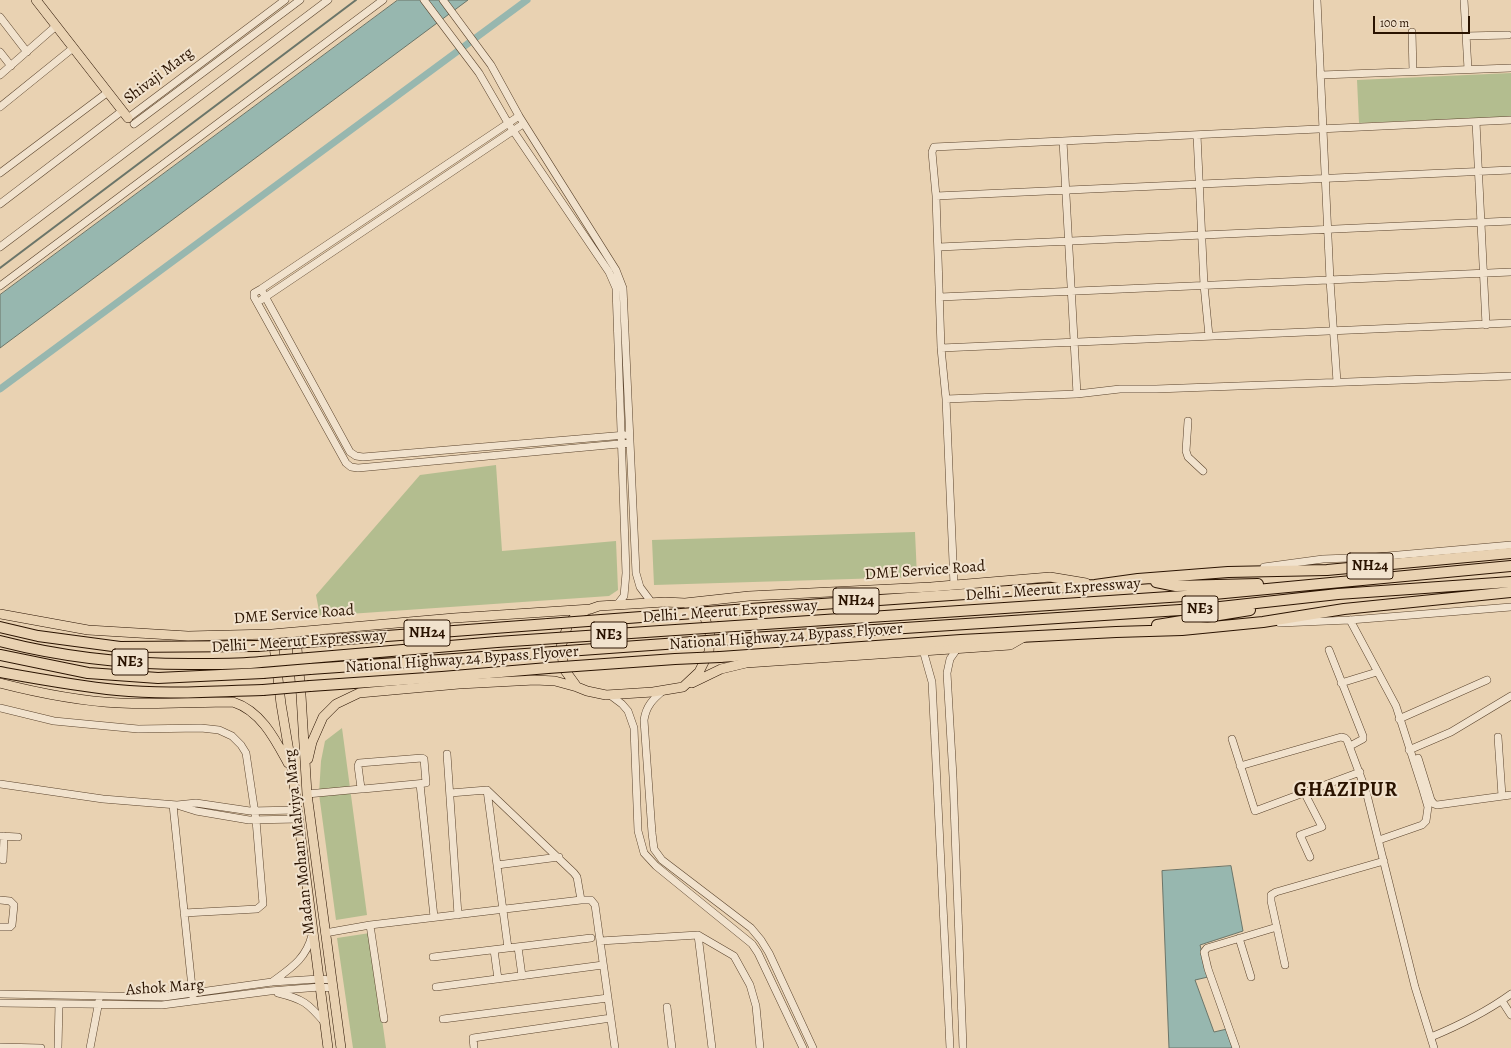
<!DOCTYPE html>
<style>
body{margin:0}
#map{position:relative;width:1511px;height:1048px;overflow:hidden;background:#e9d2b2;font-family:Alegreya,serif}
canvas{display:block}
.scale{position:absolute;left:1373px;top:16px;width:97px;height:18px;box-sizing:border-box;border:2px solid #2a1300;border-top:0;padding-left:5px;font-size:12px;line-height:14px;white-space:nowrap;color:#2a1300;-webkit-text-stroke:3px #f1e2cd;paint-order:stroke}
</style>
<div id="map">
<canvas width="1511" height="1048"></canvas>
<div class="scale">100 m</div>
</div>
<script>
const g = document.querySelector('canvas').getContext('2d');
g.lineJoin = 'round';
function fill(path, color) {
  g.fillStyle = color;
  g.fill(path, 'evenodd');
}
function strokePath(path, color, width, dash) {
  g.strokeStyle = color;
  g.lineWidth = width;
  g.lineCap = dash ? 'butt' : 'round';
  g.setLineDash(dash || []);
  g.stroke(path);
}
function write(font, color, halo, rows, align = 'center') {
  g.font = font + ' Alegreya,serif';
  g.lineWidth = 4;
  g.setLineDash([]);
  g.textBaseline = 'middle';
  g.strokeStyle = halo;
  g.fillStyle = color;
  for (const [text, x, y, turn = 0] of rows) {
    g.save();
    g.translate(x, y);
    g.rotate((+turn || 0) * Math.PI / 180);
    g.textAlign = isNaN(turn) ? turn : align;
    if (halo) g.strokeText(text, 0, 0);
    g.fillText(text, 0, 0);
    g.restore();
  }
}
fill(new Path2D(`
 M1511 73V117L1359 123 1357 80Z
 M496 465 502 551 616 541 618 590 609 596 320 616 316 595 420 475Z
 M915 532 917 577 654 585 652 540Z
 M342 728 367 915 336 920 319 794 321 761 325 741Z
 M370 933 386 1048H353L337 938Z`), '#b3bd8f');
const water = new Path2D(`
 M398 0H468L0 348V295Z
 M1231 866 1243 931 1200 945 1208 977 1195 980 1214 1032 1227 1029 1235 1048H1169L1162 871Z`);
fill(water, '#97b7af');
strokePath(water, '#6b7569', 1);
strokePath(new Path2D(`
 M0 268 356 0`), '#6b7569', 2);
strokePath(new Path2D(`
 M0 389 527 0`), '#97b7af', 7);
const minor = new Path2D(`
 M424 0 479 73 508 123 609 272 616 288 626 573 624 596 617 605
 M443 0 491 65 519 116 616 270 623 288 636 573 640 587 652 603
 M1317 0 1330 280 1337 382
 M1464 0 1468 69
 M0 17 27 52
 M1412 32 1413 72
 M1466 36 1508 35
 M0 52 11 66
 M0 75 56 26
 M1321 75 1511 68
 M0 107 73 48
 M519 116 261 289 254 293V297L346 463 351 467 358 468 630 443
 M128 118 285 0
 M1476 122 1486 325
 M134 124 300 0
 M1197 135 1204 285 1209 336
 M1063 141 1077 394
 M0 173 108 92
 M936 196 1511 170
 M0 204 122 111
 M0 247 328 0
 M939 247 1511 221
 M0 286 383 0
 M261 289 350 452 356 456 363 457 626 435
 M940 297 1511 272
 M261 300 523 124
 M941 348 1511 323
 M946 399 1077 394 1120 389H1156L1511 376
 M1188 421 1186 451 1188 457 1203 471
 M1264 567 1323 559 1376 557 1511 545
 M954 585 946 399 941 348 936 196 932 152 934 147 1511 120
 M1350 620 1396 706 1423 790 1428 807 1426 821 1422 825 1379 840
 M1280 623 1350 620 1511 607
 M957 649 950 659 947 673 953 777 963 1048
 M923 650 932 682 950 1048
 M1329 650 1363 736V739L1350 746
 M1341 683 1377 672
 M664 690C653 699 646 706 644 720L652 833 654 849 662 860 751 928 761 940 769 953 813 1048
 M610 695 622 704 628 711 634 728 638 831 644 853 656 866 752 944 758 953 803 1048
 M0 708 54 721 138 729 201 728 219 730 232 736 241 745 246 753 256 820 263 904 257 909 184 913
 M1399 719 1487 680
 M1498 737 1502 796
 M1232 739 1255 811 1360 772
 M1409 750 1451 732 1511 696
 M447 754 458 915
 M422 758 424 759 426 783 363 789 361 788 358 766 359 763Z
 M1418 758 1431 800 1434 804 1437 805 1511 795
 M1240 766 1341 737 1345 738 1347 740 1366 791 1415 987 1434 1048
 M0 784 103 799 177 805 196 803 250 811 297 810
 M420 784 434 917
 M487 790 508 948
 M1304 792 1322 827 1300 835 1310 857
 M450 793 487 790 574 873 577 877 581 900
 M307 794 361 789
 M173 805 193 997
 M180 806 196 811 249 820 298 819
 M0 836 18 837
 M3 860 4 836
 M497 865 559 857
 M0 900 10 901 14 905 12 925 10 927H0
 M370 925 384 1019
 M325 933 370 925 581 900H591L595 905 615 1048
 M698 935 712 1048
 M1239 938 1251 977
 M600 941 698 935 734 956 750 985 756 1006 760 1048
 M518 947 522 976
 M494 950 498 979
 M433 957 591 938
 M1285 965 1271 901V895L1276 892 1384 861
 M272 982C291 968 306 959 312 935
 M436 987 603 965
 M278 993C303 999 308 1003 325 1023
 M0 994 164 997 272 982 319 979 331 980
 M1502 1001 1511 1015
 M0 1003 162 1005 270 991 320 987 332 988
 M667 1007 672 1048
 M443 1019 608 998
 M1431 1037C1460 1025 1486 1012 1511 994
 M0 1047 41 1048
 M58 1048 59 1004
 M90 1048 99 1001
 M474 1048 473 1038 611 1018
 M1236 1048 1208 969 1204 952 1207 948 1277 927`);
const major = new Path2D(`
 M36 0 128 118
 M665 602 685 603 695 607 705 618 710 634 709 652 699 672 683 687 653 692 606 695 587 691 577 687 564 669 561 647 568 624 579 613 599 606Z
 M685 603 749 596 931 587 1050 577 1086 583
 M0 614 88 630 188 636 272 634 454 618 591 609
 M273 637 281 704 292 769 328 1048
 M296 637 301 695 307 794 341 1048
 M0 683C39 693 80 701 120 703 158 705 196 702 233 702 261 711 275 739 288 763
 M692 683 721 669 746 663 1010 645 1024 637
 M308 759 312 742 323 717 336 704 359 693 459 684 535 680 555 681 577 687`);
const highway = new Path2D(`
 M1156 582 1176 586 1258 584
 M721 611 1095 585 1138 579 1228 572 1327 570 1511 553
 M1157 625 1250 610
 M0 627 38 636 120 647 257 646
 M720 627 1214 594 1511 566
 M721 640 1211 608 1338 594 1511 582
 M0 641C66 658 135 665 203 664 223 664 242 664 261 662
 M306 642 548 624
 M0 655 88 673 158 678 263 673
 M720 657 961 640 1116 632 1182 630 1263 622 1344 609 1511 592
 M309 658 497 642
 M310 669 497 656
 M0 672C39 679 77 686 117 690 165 695 214 691 263 690
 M310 686 442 677 548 668`);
strokePath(minor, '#5a432c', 8);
strokePath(major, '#2a1300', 10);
strokePath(highway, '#2a1300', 12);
strokePath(minor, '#f1e2cd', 7);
strokePath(major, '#e9d2b2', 9);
strokePath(highway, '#e9d2b2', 10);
const highwayBridge = new Path2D(`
 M548 624 721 611
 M497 642 720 627
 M257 646 306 642
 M497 656 721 640
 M261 662 309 658
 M548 668 675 659 720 657
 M263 673 310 669
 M263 690 310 686`);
strokePath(highwayBridge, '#2a1300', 12, []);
strokePath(highwayBridge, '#e9d2b2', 10);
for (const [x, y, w] of [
 [1370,566,46],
 [856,601,46],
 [1200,609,36],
 [427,633,46],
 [609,635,36],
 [130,662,36]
]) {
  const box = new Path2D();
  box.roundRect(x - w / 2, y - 13, w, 26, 3);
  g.fillStyle = '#f1e2cd';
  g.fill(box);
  strokePath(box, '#2a1300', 1);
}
write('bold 15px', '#2a1300', null, [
 ["NH24",1370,566],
 ["NH24",856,601],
 ["NE3",1200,609],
 ["NH24",427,633],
 ["NE3",609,635],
 ["NE3",130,662]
]);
write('16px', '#2a1300', '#f1e2cd', [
 ["Shivaji Marg",159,76,-37],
 ["DME Service Road",925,571,-4],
 ["Delhi - Meerut Expressway",1053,590,-4],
 ["Delhi - Meerut Expressway",730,612,-4],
 ["DME Service Road",294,615,-4],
 ["National Highway 24 Bypass Flyover",786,637,-4],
 ["Delhi - Meerut Expressway",299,642,-4],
 ["National Highway 24 Bypass Flyover",462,660,-4],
 ["Madan Mohan Malviya Marg",300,842,-96],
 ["Ashok Marg",165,988,-4]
]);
g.letterSpacing = '1px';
write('bold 20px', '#2a1300', '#f1e2cd', [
 ["GHAZIPUR",1346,791]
]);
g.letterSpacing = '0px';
</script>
